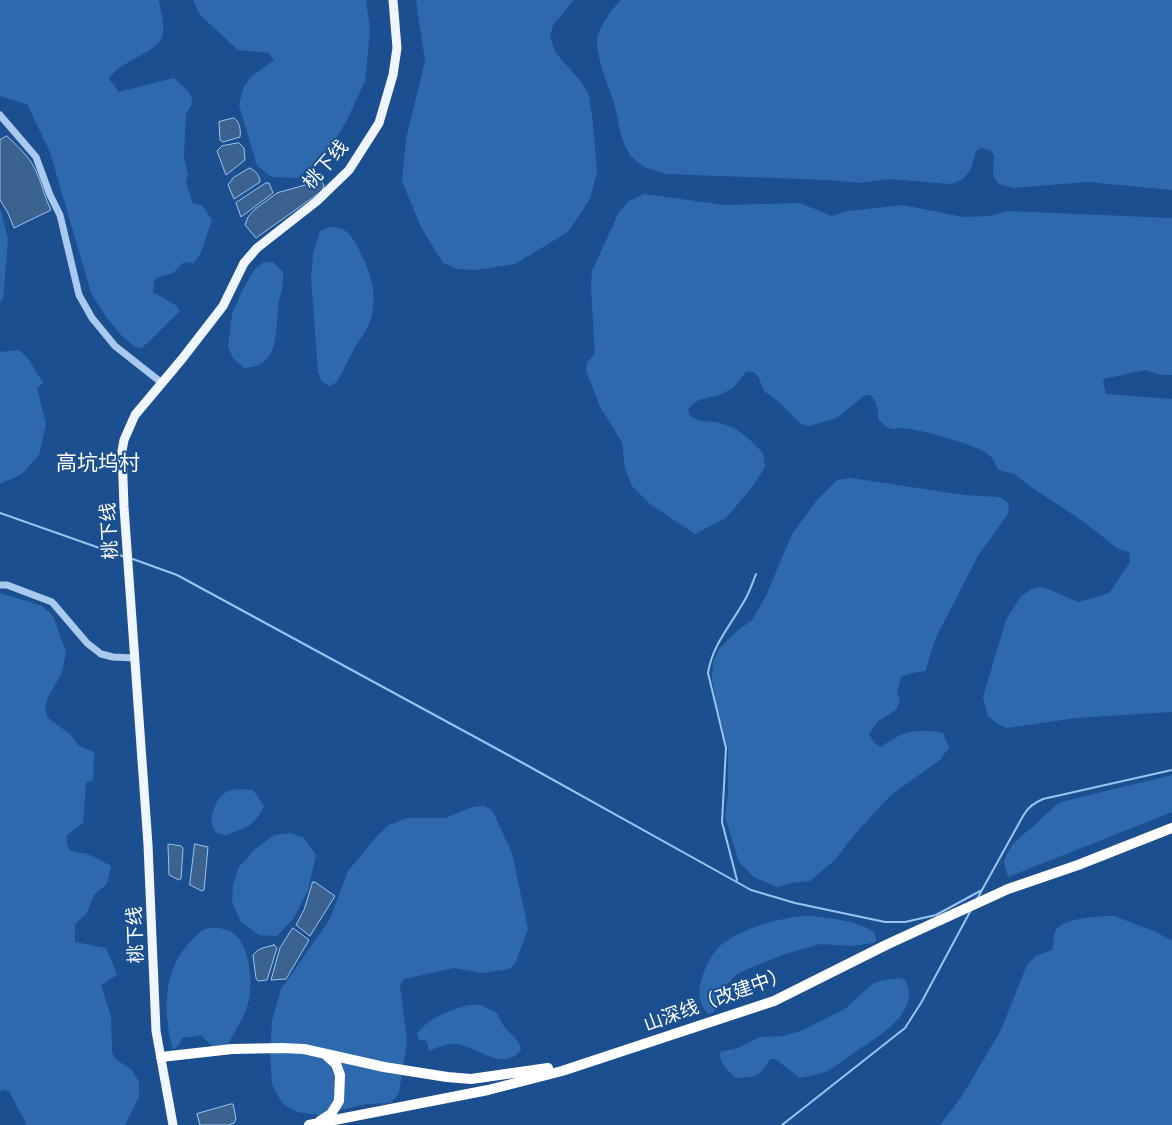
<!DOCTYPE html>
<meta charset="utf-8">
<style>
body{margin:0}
canvas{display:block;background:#1b4f8f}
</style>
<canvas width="1172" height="1125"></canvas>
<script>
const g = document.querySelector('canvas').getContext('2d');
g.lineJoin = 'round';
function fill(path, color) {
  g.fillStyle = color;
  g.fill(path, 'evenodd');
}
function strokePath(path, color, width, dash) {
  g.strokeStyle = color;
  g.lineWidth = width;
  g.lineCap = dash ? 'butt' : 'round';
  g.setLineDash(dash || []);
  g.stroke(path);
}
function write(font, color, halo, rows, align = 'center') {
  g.font = font + ' Figtree,"Noto Sans SC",sans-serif';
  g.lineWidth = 4;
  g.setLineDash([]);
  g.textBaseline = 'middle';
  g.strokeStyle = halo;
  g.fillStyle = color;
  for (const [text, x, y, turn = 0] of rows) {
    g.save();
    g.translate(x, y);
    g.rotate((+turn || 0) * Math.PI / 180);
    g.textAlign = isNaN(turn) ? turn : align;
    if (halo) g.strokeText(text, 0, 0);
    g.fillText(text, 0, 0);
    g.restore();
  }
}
fill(new Path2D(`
 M0 0H159C160 11 167 29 161 39 154 54 119 61 109 79L119 92 174 78 188 91 192 97 191 106 186 114 184 156 188 175 186 183 193 204 202 205 212 220 200 255 193 263 184 262 173 273 155 278 153 292 177 306 180 311 142 348 135 347 121 335 107 318 91 293 50 152 27 104 0 96Z
 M193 0H366L370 30 365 81 346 122 323 159 297 178 272 177 257 166 239 105 244 86 253 75 274 60 269 53 238 50 200 15Z
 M416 0H574L553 25 550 36 555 52 581 82 589 95 593 124 597 172 590 199 568 232 515 264 476 270 457 269 443 263 421 227 402 181 406 139 425 61Z
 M621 0H1172V190L1088 182 1013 188 999 184 993 175 994 155 990 150 981 148 976 151 971 169 963 179 951 184 889 179 859 183 828 180 666 174C653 170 642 168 632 157 620 143 619 120 614 103 608 83 598 63 597 43 596 30 612 9 621 0Z
 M644 194 725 205 800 203 832 216 848 211 903 205 963 217 990 216 1006 211 1172 218V375H1162L1145 370 1104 379 1103 382 1106 394 1172 399V712L1076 718 1007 728 996 723 988 716 983 697 1006 620 1021 596 1032 589 1043 587 1078 602 1109 593 1130 562 1129 552 1117 548 1081 520 1031 487 1015 474 998 470C996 465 993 458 988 454 979 446 923 430 909 429 891 426 893 435 878 419 878 409 878 402 870 395H865L837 418 809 426 801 424 779 402 764 391 758 376 754 372H746L733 388 719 395 699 400 691 405 688 410 690 416 700 421 717 422 734 428 747 437 763 453 765 467 753 486 726 518 695 534 650 504 632 486 625 469 622 442 600 407 586 371 587 363 595 353 591 288 592 271 619 212 629 201Z
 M0 208 8 239 3 299 0 303Z
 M330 227C346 227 351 235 358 248 370 269 378 294 371 318 368 330 359 340 353 351 347 361 343 372 337 382L329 386 321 381 318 371 311 278 313 255 320 231Z
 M264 262H273L283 272C284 288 280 293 278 307 276 325 279 354 260 364 256 367 249 367 244 368L233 358 228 347 232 314 243 289 255 269Z
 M19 350 28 358 43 383 37 388 46 424 39 455 22 474 0 484V352Z
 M851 478 964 495 999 497 1008 503 1009 512 978 556 936 637 925 671 912 673 901 677 897 693 900 701 896 710 878 721 869 734 874 743 881 747C903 731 917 728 943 733L949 747 941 759 891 795 854 835 835 860 810 881 791 883 777 887 754 877 739 862 725 817 728 794V749L716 702 712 679 713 662 720 648 737 631 752 620 766 596 792 534 817 500 837 480Z
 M0 593 42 606 53 616 66 652 62 673 48 697 45 709 48 718 71 735 78 745 94 752 93 780 86 783 83 823 67 835V845L71 851 88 854 111 866 107 884 94 895 86 914 75 924V942L106 948 117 975 101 985 111 1017 112 1052 115 1059 132 1070 139 1082V1097L125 1125H27L9 1091 4 1090 0 1092Z
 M1172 775V812L1008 877 1004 863C1009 843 1022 836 1037 823 1045 816 1051 808 1061 802Z
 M239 789 253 790 264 806C258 819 251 827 237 831 234 832 230 834 226 835 202 836 212 798 228 791 231 790 235 790 239 789Z
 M484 806 492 810 512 853 528 929 515 964 509 969 482 973 454 968 404 979 400 985 407 1042 399 1093 391 1103 367 1104 319 1115 297 1112 282 1103 272 1084 270 1054 272 1021 281 989 330 919 348 871 378 835 389 825 407 818H446L472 807Z
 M290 833 304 838 316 855 308 890 294 918 277 936 259 935 241 922 232 902 233 884 239 867 254 850 274 835Z
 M808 916C825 917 858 921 872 931 875 933 876 937 876 941L873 943 852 946 820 944 785 954 750 968 737 974 722 989 717 997 715 1009 713 1013 708 1014C699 1003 697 992 702 978 705 967 712 953 721 945 743 928 781 917 808 916Z
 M1114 916 1156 932 1172 941V1125H940L962 1096 1001 1030 1027 965 1036 956 1052 950C1055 943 1052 936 1056 930 1063 918 1101 916 1114 916Z
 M219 928C223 929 229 930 233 933 251 945 254 988 247 1007 242 1021 234 1033 227 1045L212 1046 201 1035 182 1038 179 1045 173 1050C163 1013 162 969 192 940 195 937 199 932 203 930 208 928 214 928 219 928Z
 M899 978 905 980C923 1013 874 1039 852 1054 843 1060 833 1069 823 1073 816 1075 808 1076 800 1078L775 1059H770C758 1078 756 1077 735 1078L723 1065 719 1054 722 1051 736 1049 760 1037 784 1036 803 1030 845 1009 872 984 880 981Z
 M469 1005H481L497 1013 503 1025 519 1043 521 1050C505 1072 478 1048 457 1044 448 1043 438 1047 430 1051L428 1049V1044L425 1040H419L417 1034C428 1018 450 1010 469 1005Z`), '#2e69ad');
const water = new Path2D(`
 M234 118C240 122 241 131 240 137L223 142 220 140 219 122Z
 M7 136C17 146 29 156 35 169 42 182 44 197 51 210L14 228 8 213 0 200V140Z
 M239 143 244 148 245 160 226 175 217 151 222 146Z
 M250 168C256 171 260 176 260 182L234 199 228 185 233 178Z
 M321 181 324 185 322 191 256 238 245 225 248 217 254 210 277 193Z
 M266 183H269L273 193 241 217 236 203Z
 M169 844 181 846 183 848 181 879 179 880 169 875 168 845Z
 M195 844 208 847 204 890 202 891 190 885Z
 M313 882H315L335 896 310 936 296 925 304 910Z
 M293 928 309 940 286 979 271 980 280 948Z
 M274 945 277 948 267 980 258 981 256 978 253 955C259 947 265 948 274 945Z
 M231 1104H233L236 1119 234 1123 228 1125H200L197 1114Z`);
fill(water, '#3c6290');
strokePath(water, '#9cc4f0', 1);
strokePath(new Path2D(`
 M0 513 125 557
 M130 558 177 575 521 762 751 890 795 903 885 922H905L936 915 982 890
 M737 880 722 822 726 748 708 673C712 646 730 626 743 603 749 594 752 584 756 574
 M977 899 1023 816C1028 807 1034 803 1043 799L1172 770
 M782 1125 905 1028 921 1003 971 910`), '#9cc4f0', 2);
strokePath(new Path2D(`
 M0 115 36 157 50 195 60 215 79 295 92 318 115 346 162 383
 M0 585H7L52 602 87 643 101 654 113 657 134 658`), '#a9c9ee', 7);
strokePath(new Path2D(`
 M173 1125 156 1031 148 845 124 507 122 451 124 440 135 415 182 359 223 306 244 263 257 248 317 201 349 170 379 123 393 75 397 48 393 0`), '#f0f6ff', 9);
strokePath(new Path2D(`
 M161 1057 232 1049 282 1048 304 1049 384 1067 447 1077 471 1079 548 1068
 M320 1121 331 1114 339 1101 340 1075 336 1064 327 1056
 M309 1125 488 1090 562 1071 774 1001 888 944 1008 889 1078 865 1172 828`), '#fff', 10);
write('19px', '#fff', '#1b4f8f', [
 ["桃下线",326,165,-49],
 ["桃下线",110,531,-93],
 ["桃下线",136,935,-92],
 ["山深线（改建中）",716,1000,-20]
]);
write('21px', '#fff', '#1b4f8f', [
 ["高坑坞村",98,464]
]);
</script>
